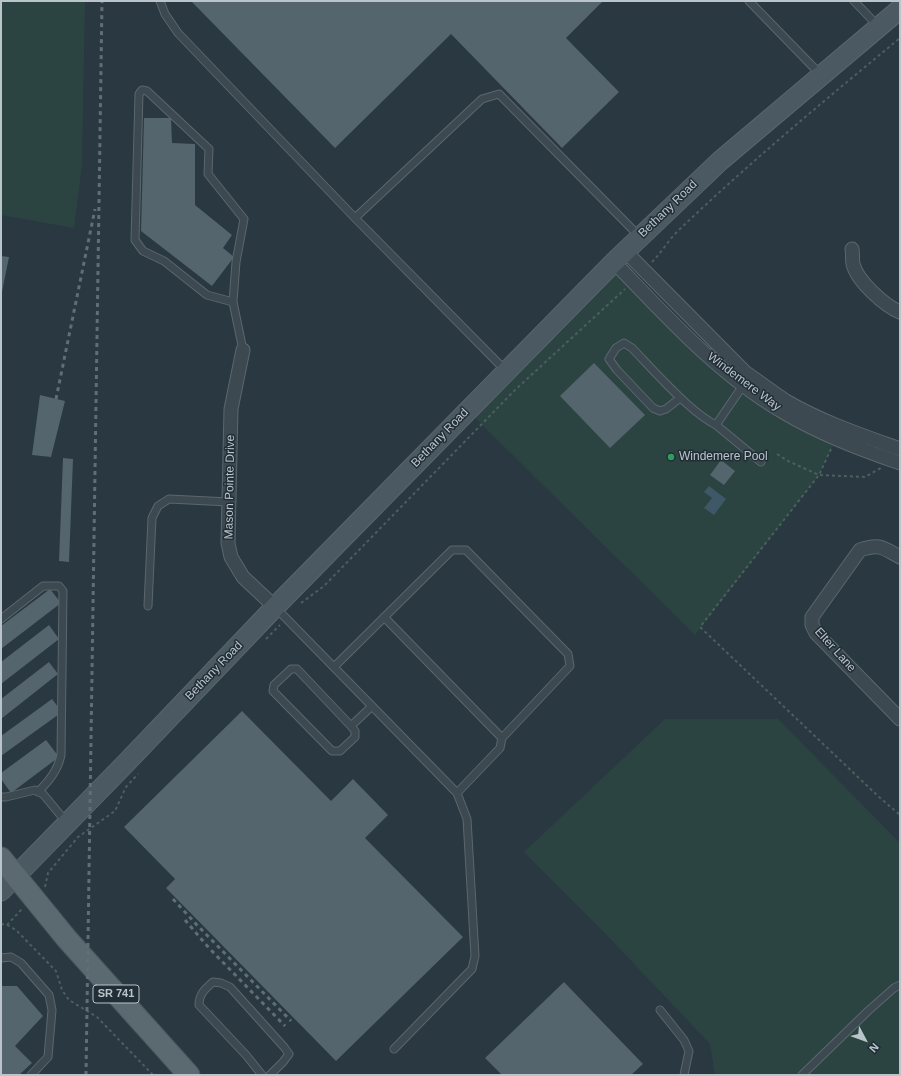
<!DOCTYPE html>
<style>
body{margin:0}
#map{position:relative;width:901px;height:1076px;overflow:hidden;background:#293841;font-family:Helvetica,sans-serif}
canvas{display:block}
.frame{position:absolute;inset:0;border:2px solid #bac4cb;pointer-events:none}
.north{position:absolute;left:845px;top:1020px;width:40px;height:40px;-webkit-text-stroke:3px #222e36;paint-order:stroke;rotate:131deg;font-size:11px;font-weight:700;line-height:16px;text-align:center;color:#bac4cb}
.north::after{content:'';display:block;margin:auto;width:14px;height:18px;background:#bac4cb;clip-path:polygon(50% 0,100% 100%,50% 72%,0 100%)}
</style>
<div id="map">
<canvas width="901" height="1076"></canvas>
<div class="frame"></div>
<div class="north">N</div>
</div>
<script>
const g = document.querySelector('canvas').getContext('2d');
g.lineJoin = 'round';
function fill(path, color) {
  g.fillStyle = color;
  g.fill(path, 'evenodd');
}
function strokePath(path, color, width, dash) {
  g.strokeStyle = color;
  g.lineWidth = width;
  g.lineCap = dash ? 'butt' : 'round';
  g.setLineDash(dash || []);
  g.stroke(path);
}
function write(font, color, halo, rows, align = 'center') {
  g.font = font + ' Helvetica,sans-serif';
  g.lineWidth = 3;
  g.setLineDash([]);
  g.textBaseline = 'middle';
  g.strokeStyle = halo;
  g.fillStyle = color;
  for (const [text, x, y, turn = 0] of rows) {
    g.save();
    g.translate(x, y);
    g.rotate((+turn || 0) * Math.PI / 180);
    g.textAlign = isNaN(turn) ? turn : align;
    if (halo) g.strokeText(text, 0, 0);
    g.fillText(text, 0, 0);
    g.restore();
  }
}
fill(new Path2D(`
 M1 1H85L82 165 74 228 1 215Z
 M614 262 710 358 836 439 819 475 695 635 467 410Z
 M665 719H778L900 843V1075H715L710 1044 600 928 524 852Z`), '#2c4441');
fill(new Path2D(`
 M709 486 726 499 714 515 704 508 712 498 704 492Z`), '#3e5867');
fill(new Path2D(`
 M191 1H603L566 38 619 92 562 148 451 34 335 148Z
 M144 118H171L172 143 195 144V205L232 235 223 248 234 257 212 286 141 231Z
 M1 256 9 257 2 292H1Z
 M594 363 645 415 610 448 560 396Z
 M40 395 65 401 51 457 32 455Z
 M63 458 73 459 69 562 59 561Z
 M721 460 735 471 724 485 710 475Z
 M50 589 61 603 1 649V626Z
 M49 625 59 639 1 684V662Z
 M49 662 58 674 1 719V699Z
 M52 699 62 712 1 756V736Z
 M242 711 331 801 353 779 388 815 365 838 463 937 336 1061 166 888 175 879 124 827Z
 M46 740 59 757 11 793 1 779V773Z
 M564 982 643 1064 631 1075H502L485 1058Z
 M1 986H17L43 1016 15 1046 32 1063 19 1075H1Z`), '#54656d');
const lane = new Path2D(`
 M160 1 165 14 178 33 355 218 506 371
 M749 1 821 75
 M854 1 879 27
 M355 218 482 99 499 94 640 237
 M233 302 236 262 244 219 208 174 209 149 147 91 142 90 139 94 135 240 143 251 164 261 207 295 233 302 243 350
 M680 398 666 409 660 411 653 408 617 370 609 359 616 348 624 343 632 348C650 367 667 386 686 403 696 412 704 419 716 425L744 384
 M716 425 761 462
 M148 606 152 518 158 506 169 499 229 502
 M275 607 457 793 467 819 475 956 472 969 394 1049
 M384 617 502 738
 M1 619 43 586H59L63 591 61 755C58 770 49 781 38 792
 M334 667 452 550H466L568 654 570 666 502 738 500 748 457 793
 M351 726 355 731V737L340 751H332L273 691 274 685 291 669H297L351 726 372 706
 M1 797H6L35 790 43 794 67 823
 M1 958 11 957 21 963 49 995 52 1010 48 1057 31 1075
 M660 1010 684 1040 689 1051 684 1075
 M262 1075 246 1055 199 1005C199 994 205 989 213 982L221 983 230 987 284 1047 289 1054 283 1062 270 1075
 M802 1075 868 1011 894 988 900 985`);
const street = new Path2D(`
 M852 249C853 253 852 259 853 264 857 281 885 306 900 312
 M625 251 745 372C759 382 772 392 786 401 822 422 861 435 900 449
 M614 262C666 316 718 374 783 412 820 434 860 449 900 463
 M243 350 231 409 228 543 231 557 243 577 275 607
 M900 557C883 548 880 543 860 550L812 617V625L816 633 900 719`);
const secondary = new Path2D(`
 M1 891 126 763 275 607 614 262 720 161 900 9`);
const primary = new Path2D(`
 M1 858 67 939 189 1075`);
strokePath(lane, '#5b676e', 9);
strokePath(street, '#5b676e', 15);
strokePath(secondary, '#5b676e', 21);
strokePath(primary, '#4a555d', 23);
strokePath(new Path2D(`
 M652 262C662 252 669 239 680 229 750 162 825 100 900 38
 M831 449 819 475 700 627 879 797 900 815
 M777 454 788 461 819 475 865 477 881 468
 M301 603 324 586 515 390 625 289
 M266 639 280 625
 M45 887 48 873 78 837 115 811 126 787 138 774
 M1 924 7 925 22 909
 M7 925 16 930 56 971 62 990 69 1000 97 1017 153 1075`), '#4b605e', 2, [3, 3]);
strokePath(lane, '#3d4951', 7);
strokePath(street, '#3d4951', 13);
strokePath(secondary, '#4b5963', 19);
strokePath(primary, '#5b6971', 21);
strokePath(new Path2D(`
 M56 399 95 209
 M173 899 196 924 291 1021
 M185 920 209 948 285 1026
 M86 1075 102 1`), '#606e77', 3, [4, 4]);
for (const [x, y, r, color] of [
 [671,457,4,"#2e9e5b"]
]) {
  const dot = new Path2D();
  dot.arc(x, y, r, 0, 2 * Math.PI);
  g.fillStyle = color;
  g.fill(dot);
  strokePath(dot, '#222e36', 1.5);
}
for (const [x, y, w] of [
 [116,994,46]
]) {
  const box = new Path2D();
  box.roundRect(x - w / 2, y - 9, w, 18, 3);
  g.fillStyle = '#222e36';
  g.fill(box);
  strokePath(box, '#bac4cb', 1);
}
write('bold 11px', '#bac4cb', null, [
 ["SR 741",116,994]
]);
write('12px', '#bac4cb', '#222e36', [
 ["Bethany Road",668,209,-44],
 ["Windemere Way",744,382,37],
 ["Bethany Road",440,438,-46],
 ["Mason Pointe Drive",230,487,-89],
 ["Elter Lane",835,650,48],
 ["Bethany Road",214,671,-46]
]);
write('12px', '#bac4cb', '#222e36', [
 ["Windemere Pool",679,457]
], 'left');
</script>
